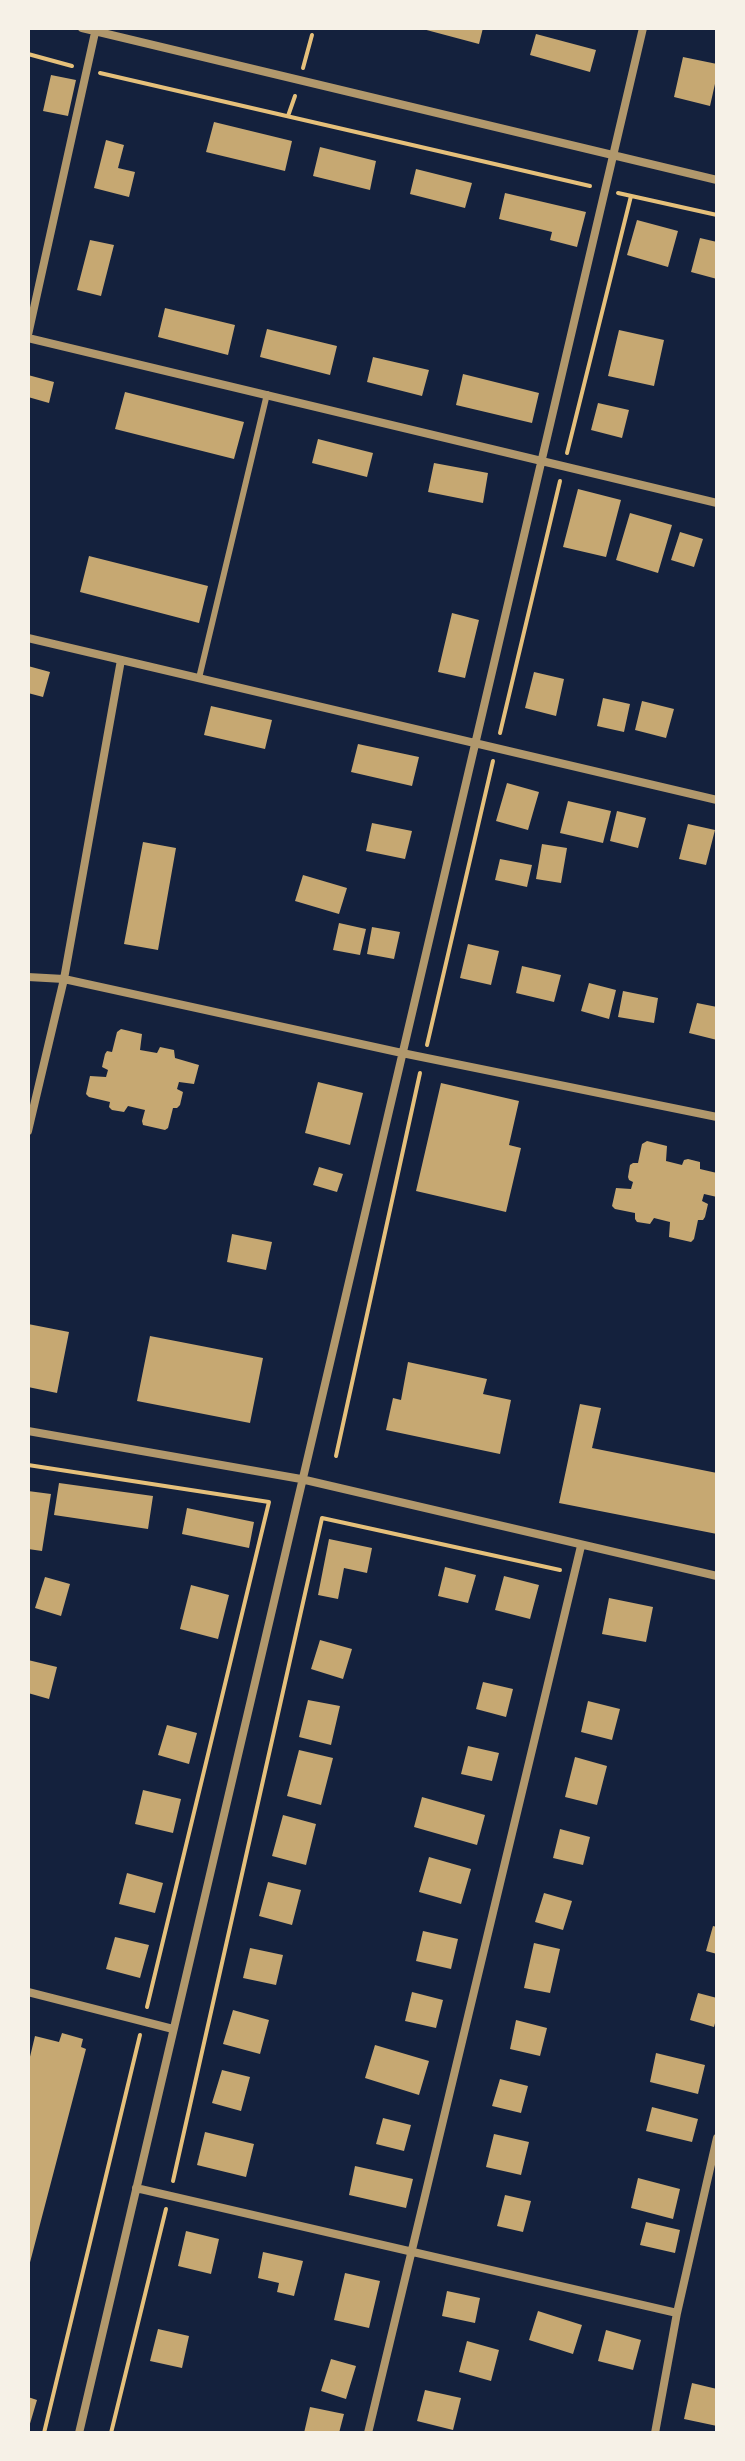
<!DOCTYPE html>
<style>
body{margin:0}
#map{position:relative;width:745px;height:2461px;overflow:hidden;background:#14213d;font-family:"Source Sans 3",sans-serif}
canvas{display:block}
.frame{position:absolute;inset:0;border:30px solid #f6f1e7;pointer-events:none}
</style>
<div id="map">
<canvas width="745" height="2461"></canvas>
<div class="frame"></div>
</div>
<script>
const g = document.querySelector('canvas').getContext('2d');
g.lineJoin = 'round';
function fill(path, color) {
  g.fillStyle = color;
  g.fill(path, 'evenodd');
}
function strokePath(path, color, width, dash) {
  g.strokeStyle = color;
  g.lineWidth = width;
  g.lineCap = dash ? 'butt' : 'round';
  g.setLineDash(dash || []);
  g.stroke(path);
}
fill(new Path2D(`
 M419 28H483L479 44Z
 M536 34 596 50 590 72 530 55Z
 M683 57 717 64V75L710 106 674 97Z
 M51 75 76 80 68 116 43 111Z
 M214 122 292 141 285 171 206 152Z
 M106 140 124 145 118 168 135 172 129 197 94 188Z
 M320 147 376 161 370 190 313 176Z
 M416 169 472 183 465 208 410 194Z
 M505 193 586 212 577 247 550 240 552 232 499 219Z
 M637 220 678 231 668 267 627 255Z
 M700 238 717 242V279L691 272Z
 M90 240 114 245 101 296 77 290Z
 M165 308 235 325 228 355 158 337Z
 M267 329 337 346 330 375 260 357Z
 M619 330 664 340 654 386 608 376Z
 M373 357 429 370 422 396 367 382Z
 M463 374 539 393 532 423 456 405Z
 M28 375 54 382 49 403 28 397Z
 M125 392 244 422 234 459 115 429Z
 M598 403 629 410 622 438 591 430Z
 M318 439 373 453 367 477 312 463Z
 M434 463 488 473 483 503 428 492Z
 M578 489 621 500 606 557 563 547Z
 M630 513 672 525 658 573 616 560Z
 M680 532 703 539 694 567 671 560Z
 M89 556 208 586 199 623 80 592Z
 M452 613 479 620 465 678 438 672Z
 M28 666 50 672 43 697 28 693Z
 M534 672 564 679 556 716 525 708Z
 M603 698 630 704 624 732 597 726Z
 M642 701 674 709 666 738 635 730Z
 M211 706 272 720 265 749 204 735Z
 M358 744 419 757 412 786 351 772Z
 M507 783 539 792 528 830 496 821Z
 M568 801 611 811 603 843 560 833Z
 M617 811 646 818 638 848 610 841Z
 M372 823 412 831 405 859 366 851Z
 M688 824 715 830 706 865 679 859Z
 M143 842 176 848 158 950 124 944Z
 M542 844 567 848 561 883 536 879Z
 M500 859 532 865 527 887 495 880Z
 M303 875 347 888 339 914 295 901Z
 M339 923 366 929 360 955 333 950Z
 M372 927 400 932 394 959 367 954Z
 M468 944 499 951 491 985 460 978Z
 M522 966 561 975 554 1002 516 993Z
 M589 983 616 990 609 1019 581 1011Z
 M623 991 658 998 654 1023 618 1017Z
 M697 1003 717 1007V1040L689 1033Z
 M121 1029 142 1034 140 1050 157 1053 160 1047 174 1050 175 1058 199 1065 194 1084 179 1082 177 1089 183 1092 180 1105 177 1108H173L168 1128 165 1130 143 1125 142 1121 145 1110 128 1106 124 1112 112 1110 109 1107 110 1102 89 1097 86 1094 90 1076 106 1077 108 1070 102 1067 105 1054 107 1051 112 1052 117 1032Z
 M318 1082 363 1093 350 1145 305 1133Z
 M441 1083 519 1101 509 1145 521 1148 506 1212 416 1191Z
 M647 1141 667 1146 666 1161 682 1165 684 1160 688 1159 700 1162V1169L717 1173V1197L704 1194 702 1201 708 1204 705 1217 703 1220H698L694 1239 691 1242 669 1237 670 1222 654 1218 650 1224 637 1222 635 1219V1213L615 1209 612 1206 616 1188 631 1189 633 1182 629 1180 628 1177 630 1165 633 1163H638L642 1144Z
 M319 1167 343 1174 337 1192 313 1185Z
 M232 1234 272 1242 266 1270 227 1262Z
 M28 1324 69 1332 57 1393 28 1387Z
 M150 1336 263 1358 250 1423 137 1401Z
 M408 1362 487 1379 483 1394 511 1400 500 1454 386 1430 393 1398 401 1400Z
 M580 1404 601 1408 592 1448 717 1473V1534L559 1503Z
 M59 1483 153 1496 148 1529 54 1515Z
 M28 1491 51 1494 42 1551 28 1549Z
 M187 1508 254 1522 249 1548 182 1534Z
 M329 1539 372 1548 367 1573 344 1568 338 1599 318 1595Z
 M445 1567 476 1575 468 1603 438 1596Z
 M504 1576 539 1585 530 1619 495 1610Z
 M45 1577 70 1584 61 1616 35 1608Z
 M191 1585 229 1595 218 1639 180 1629Z
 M609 1598 653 1607 646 1642 602 1634Z
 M320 1640 352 1649 343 1679 311 1669Z
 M28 1660 57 1667 49 1699 28 1693Z
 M483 1682 513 1689 506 1717 476 1709Z
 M308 1700 340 1706 331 1745 299 1737Z
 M588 1701 620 1709 612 1740 581 1732Z
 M167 1725 197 1733 189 1764 158 1755Z
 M468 1746 499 1753 492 1781 461 1774Z
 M299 1750 333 1758 321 1805 287 1796Z
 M575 1757 607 1766 597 1805 565 1797Z
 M143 1790 181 1799 173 1833 135 1824Z
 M422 1797 485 1815 477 1845 414 1827Z
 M283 1815 316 1824 306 1865 272 1856Z
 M560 1829 590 1837 583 1865 553 1858Z
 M429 1857 471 1869 461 1904 419 1892Z
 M127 1873 163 1883 155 1913 119 1904Z
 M268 1882 301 1890 292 1925 259 1916Z
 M544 1893 572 1901 563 1930 535 1922Z
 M713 1926 717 1927V1954L706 1951Z
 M423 1931 458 1939 451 1969 416 1961Z
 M115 1937 149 1945 140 1978 106 1969Z
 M534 1943 560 1949 550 1993 524 1988Z
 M250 1948 283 1955 276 1985 243 1978Z
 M412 1992 443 2000 436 2028 405 2021Z
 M698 1993 717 1998V2015L714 2027 690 2020Z
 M233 2010 269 2020 260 2054 223 2044Z
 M516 2020 547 2028 540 2056 510 2049Z
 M62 2033 83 2039 81 2047 86 2049 28 2270V2065L35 2036 59 2042Z
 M375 2045 429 2061 419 2095 365 2078Z
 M656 2053 705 2065 698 2094 650 2082Z
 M222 2070 250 2077 241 2111 212 2103Z
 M500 2079 528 2086 521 2113 492 2106Z
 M652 2107 698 2119 692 2142 646 2131Z
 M383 2118 411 2125 404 2151 376 2144Z
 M205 2132 254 2144 246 2177 197 2165Z
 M494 2134 529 2142 521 2175 486 2167Z
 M355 2166 413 2179 406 2208 349 2195Z
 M638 2178 680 2189 673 2219 631 2208Z
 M505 2195 531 2201 523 2232 497 2226Z
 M646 2222 680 2230 675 2253 640 2245Z
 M186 2231 219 2239 211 2274 178 2266Z
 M263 2252 303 2261 294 2296 277 2292 279 2283 258 2278Z
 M345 2273 380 2281 369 2328 334 2320Z
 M447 2291 480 2298 475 2323 442 2316Z
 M538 2311 582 2325 573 2354 529 2340Z
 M158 2329 189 2336 182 2368 150 2361Z
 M606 2330 641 2340 633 2370 598 2361Z
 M467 2341 499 2350 491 2381 459 2372Z
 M331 2359 356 2366 346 2399 321 2391Z
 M692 2383 717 2389V2426L684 2419Z
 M425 2390 461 2398 453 2430 417 2421Z
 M28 2397 37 2400 29 2427H28Z
 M310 2407 344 2414 339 2433H304Z`), '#c6a872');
strokePath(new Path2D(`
 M28 54 72 66
 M303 68 312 35
 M100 73 590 186
 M288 116 295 96
 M618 193 717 215
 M567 453 631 196
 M500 733 560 481
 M427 1045 493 761
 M336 1456 420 1073
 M28 1465 269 1502 147 2007
 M173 2181 322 1518 560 1570
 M44 2433 140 2035
 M111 2433 166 2209`), '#e5c07b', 4);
strokePath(new Path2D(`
 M199 678 267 394`), '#b1986c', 6);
strokePath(new Path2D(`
 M82 28 717 180
 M28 335 96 28
 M28 338 717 503
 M28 638 717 800
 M28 977 64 979 402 1053 717 1117
 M28 1131 64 979 121 660
 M28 1431 301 1479 717 1576
 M28 1992 173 2029
 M136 2188 677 2313
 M79 2433 643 28
 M368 2433 581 1546
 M655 2433 677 2313 717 2138`), '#b1986c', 8);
</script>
